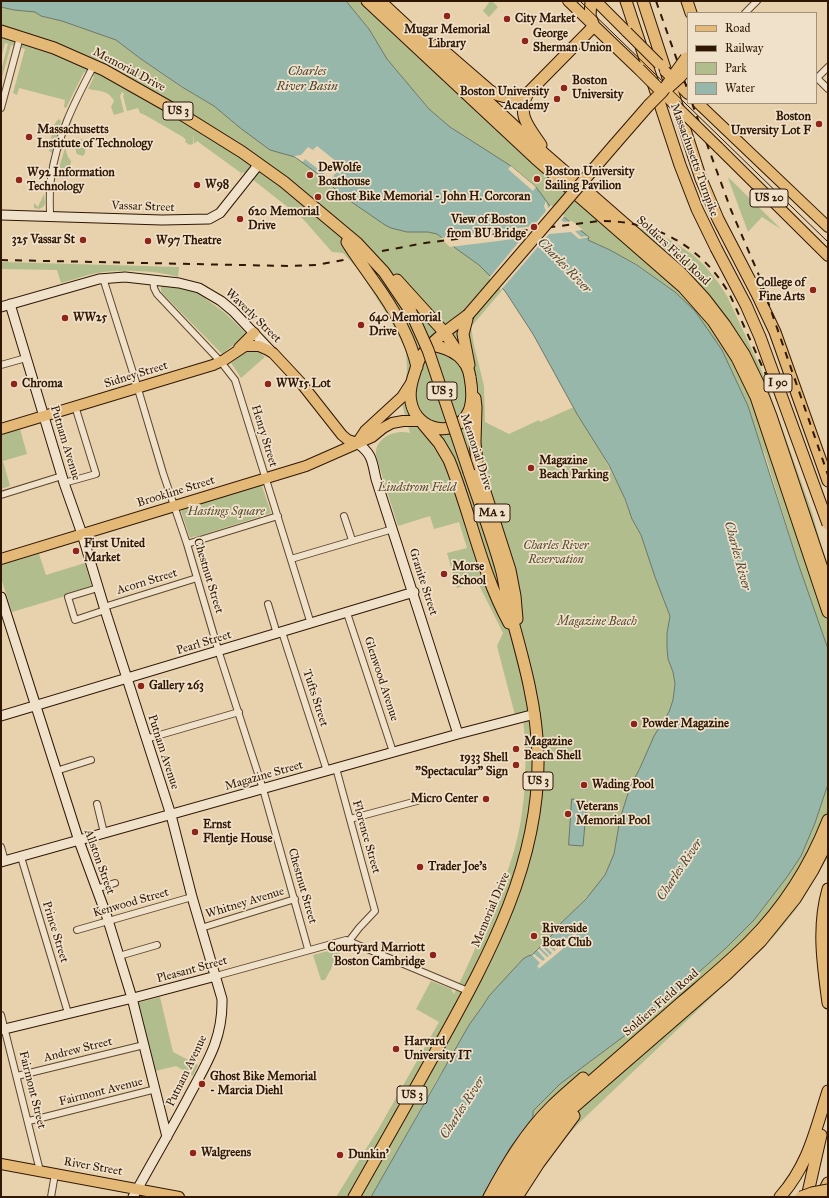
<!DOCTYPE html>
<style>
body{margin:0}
#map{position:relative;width:829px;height:1198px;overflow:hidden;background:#e8d1ad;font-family:"IM FELL Great Primer",serif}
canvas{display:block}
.frame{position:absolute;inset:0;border:2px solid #2f1704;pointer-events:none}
.legend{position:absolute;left:687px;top:12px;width:130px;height:92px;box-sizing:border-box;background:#f0e1ca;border:1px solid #a3907b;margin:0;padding:5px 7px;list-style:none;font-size:12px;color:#2f1704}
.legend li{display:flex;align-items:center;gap:8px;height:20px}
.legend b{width:20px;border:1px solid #a3907b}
</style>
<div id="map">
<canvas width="829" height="1198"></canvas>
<div class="frame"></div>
<ul class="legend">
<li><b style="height:5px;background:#e4b876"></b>Road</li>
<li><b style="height:5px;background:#2f1704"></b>Railway</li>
<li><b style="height:11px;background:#b2bd8d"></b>Park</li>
<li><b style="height:11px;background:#97b7ab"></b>Water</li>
</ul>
</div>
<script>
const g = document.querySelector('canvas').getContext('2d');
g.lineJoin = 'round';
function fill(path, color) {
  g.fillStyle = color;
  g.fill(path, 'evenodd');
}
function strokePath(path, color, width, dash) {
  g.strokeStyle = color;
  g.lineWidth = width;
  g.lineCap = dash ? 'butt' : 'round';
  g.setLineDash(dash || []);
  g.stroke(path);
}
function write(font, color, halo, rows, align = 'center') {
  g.font = font + ' "IM FELL Great Primer",serif';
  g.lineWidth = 3.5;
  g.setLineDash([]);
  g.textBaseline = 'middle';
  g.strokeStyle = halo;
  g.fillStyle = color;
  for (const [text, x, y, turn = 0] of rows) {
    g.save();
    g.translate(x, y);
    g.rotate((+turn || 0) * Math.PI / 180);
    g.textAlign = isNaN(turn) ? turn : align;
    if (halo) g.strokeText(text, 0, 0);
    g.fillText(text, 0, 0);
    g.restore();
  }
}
fill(new Path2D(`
 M346 1H359L511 143 633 227 650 230 670 240 692 254 705 266 718 282 727 296 761 369 812 512 820 541 828 566V649L798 563 765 454 675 292 638 265 610 250 588 240 586 236 576 226 550 206 536 187 511 166 450 127 429 109 387 59 369 29Z
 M490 1H492L498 7 489 17 483 11Z
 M1 7 14 10 29 11 35 12 41 16 62 21 116 40 141 59 181 87 214 106 239 127 270 149 295 157 330 184 337 192 375 218 407 232H428L437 234 441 236 458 250 479 265 503 289 471 327 474 345 484 386 485 422 509 434 539 420 540 422 574 407 602 454 621 490 632 519 641 535 670 616 667 633V648L668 659 673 672 675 684 673 700 669 712 630 787 620 819 614 854 603 880 570 915 558 926 552 935 532 955 528 956 518 964 509 976 489 996 482 1007 469 1025 457 1048 436 1081 397 1152 371 1197H336L379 1128 439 1022 416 1009 431 981 451 989 454 994C465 973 474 951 483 930 500 892 517 854 522 812 527 780 526 749 523 717L516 719 497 646 503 633 477 581 457 588 447 553 467 548 459 522 434 529 430 516 398 526 376 456C374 438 395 429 410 433L402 404 407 371 406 350 388 316 358 269 343 253 332 252 303 219 243 172 239 177 241 173 197 141 194 144V134L193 144 190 145 185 142 186 140 183 137 145 115 140 113 138 108 127 111 123 96 124 94 122 92 120 96 124 112 114 115 111 107 114 101C109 90 98 91 88 89L94 77 84 72 66 108 64 107 65 100 19 88 17 95 13 93 25 49 11 45 1 81V71L8 44 5 43 1 59Z
 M59 119 61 121 53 152 52 153 49 151C52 142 50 125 59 119Z
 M81 139 84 140 86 143 85 153 83 156 77 154 75 148 76 143Z
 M65 148 68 157 71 161 70 168H59Z
 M728 178 730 179 781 229 762 217 748 232Z
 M44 194 45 204 43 207 39 209 34 208V203L38 207Z
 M1 262 179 267 178 277C157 270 119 269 97 273 85 275 73 280 61 283L57 270 1 269Z
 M164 285 177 286 195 291 225 313 246 333V335L222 354 162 293 161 291V287Z
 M249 350C256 350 259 352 265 357L241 378 231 363Z
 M20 429 27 454 3 461 10 486 1 489V435Z
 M258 486H262L271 513 196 537 195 536 190 538 181 511 183 509Z
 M39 554 46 575 85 563 92 588 12 612 1 578V565Z
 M828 784V857L797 908 777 933 758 953 578 1124 551 1154 527 1192 522 1197H482L510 1148 533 1117V1111L560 1084 651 1014 726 948 801 856 815 823Z
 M343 947 325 980H321L313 955Z
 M160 997 173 1052 198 1065 193 1076 176 1066 155 1071 137 1003Z`), '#b2bd8d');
const water = new Path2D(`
 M1 1H346L369 29 387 59 429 109 450 127 511 166 536 187 550 206 589 237 588 240 610 250 637 265 675 292 695 311 722 350 748 406 798 563 828 649V784L815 823 801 856 787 877 754 920 726 948 673 995 623 1037 560 1084 533 1111V1117L510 1148 482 1197H371L469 1025 482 1007 489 996 523 959 528 956 532 955 552 935 558 926 586 899 605 875 614 854 620 819 630 787 640 768 654 736 669 712 673 700 675 684 673 672 668 659 667 648V633L670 616 655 577 641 535 632 519 625 499 609 465 577 414 533 334 505 291 479 265 458 250 437 234 428 232H407L391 228 385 225 337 192 330 183 295 157 270 150 239 127 214 106 182 87 141 59 116 40 62 21 41 16 35 12 14 10 1 7Z
 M579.5 785a4.5 4.5 0 1 1 9 0a4.5 4.5 0 1 1-9 0Z
 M572 799 587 801 583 846 569 845Z`);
fill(water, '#97b7ab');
strokePath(water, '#6d7768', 1);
fill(new Path2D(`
 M317 146 342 166 340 168 335 164 333 166 347 180 337 172 333 176 343 185 332 177 329 182 325 179 327 176 305 159 303 162 294 156 301 155 308 147 313 150Z
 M511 166 536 187 533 191 508 169Z
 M546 201 548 208 551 205 565 216 561 220 564 222 572 221 583 230 575 231 581 237 586 236 589 237 579 239 571 232 549 234 501 290 489 278 522 238 450 247 440 238 533 226 546 211 544 206Z
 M576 932 577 933 575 936 576 938 536 971 539 968 537 966 540 963 532 955 534 954 543 961 545 959 537 950 539 949 547 957 549 956 540 947 542 946 550 955 552 953 543 944 545 942 554 951 556 950 547 940 549 938 558 948Z`), '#e8d1ad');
const street = new Path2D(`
 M745 13 757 1
 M816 77 828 89
 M817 78 828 67
 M1 108 20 37
 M50 216C50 204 49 191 51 179 56 138 75 101 94 65
 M103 278 135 379 163 473 187 544 220 656 263 789 308 949
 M153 280 154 288 157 294 221 362 235 380 311 624
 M1 365 26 358
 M64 483 96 474 75 406
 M1 495 62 476
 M344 516 352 540
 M187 544 278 516
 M291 559 393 529
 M98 588 68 597 75 620 105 610
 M268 604 277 634
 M104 607 197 578
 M347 613 393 752
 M282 632 327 771
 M146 739 239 712
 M336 768 375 911 359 928 349 941
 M56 771 91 760
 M97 804 104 833
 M350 819 417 801
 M1 847 5 861
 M21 857 68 1013
 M96 889 115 883
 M201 928 295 899
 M77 930 192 897
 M119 956 157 945
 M216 976 346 940 468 991
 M1 1015 40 1171
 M17 1076 144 1045
 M29 1121 156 1089
 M51 1197 55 1174`);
const secondary = new Path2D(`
 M1 215 162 220 209 219 220 213 259 164
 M10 304 64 483 82 534 105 610 171 815 192 897 222 999C223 1040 206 1064 188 1098 170 1132 151 1164 133 1197
 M1 307 99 279 125 277 179 283 199 288 221 301 233 311 270 350
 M357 443C373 454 372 462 376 479L458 734
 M1 597 79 841 107 917 119 956 132 998 167 1137
 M1 716 414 592
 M1 862 458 734 535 714
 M1 1030 137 997 216 976`);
const primary = new Path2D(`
 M568 1 594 26
 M596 1 627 32
 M672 78 688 94
 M662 92 675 105
 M698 103 828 227
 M718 147 828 256
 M239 348 254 333
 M1 429 213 365 224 360 245 346H259L268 350 273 353 301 383 342 435 348 440 357 443
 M357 443 365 431 402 397 411 383
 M1 559 306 466 372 437 383 428 392 423 403 421H421
 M1 1164 179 1197`);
const highway = new Path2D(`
 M367 1 535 158 683 287 713 321 737 358 756 397 828 612
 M380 1 540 150 681 273 705 299 725 325 744 354 759 385 771 416 828 586
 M591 1 590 16 594 26 639 69
 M626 1 680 165 697 209 716 248
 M643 1 701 179 718 219 757 294 775 332 828 481
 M687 1 691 13
 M1 31 54 48 104 70 173 109 242 152 284 182 357 243 384 272 411 312
 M437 45 489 90C501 99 515 98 528 93
 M615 144 649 105
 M541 145C529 127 516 115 528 93L594 26
 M347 242C355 255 364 267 373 280 392 306 410 335 417 367
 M397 280 445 333 459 354
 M468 315 463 334 469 365
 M431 345C450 348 467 356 470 377 472 388 473 401 469 411 456 440 416 431 411 402 409 394 411 385 413 378 416 370 417 361 422 355 433 340 453 326 468 315
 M475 398 476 407 475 443 478 470 510 570 515 596 517 619
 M423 424 439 443 449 460C471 514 481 572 509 623
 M828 889C817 927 823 965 828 1003
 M354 1197C383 1146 412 1095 440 1044 490 954 540 862 538 756 537 706 523 658 510 611 506 598 505 585 502 572 493 539 480 505 469 472
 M489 1197C506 1165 525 1133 551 1107 561 1097 572 1088 583 1078
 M498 1197C522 1153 543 1125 580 1091 614 1061 649 1031 683 1001 705 982 728 963 749 942 783 908 810 866 828 820
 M507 1197C526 1163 547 1133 575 1106L727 974 761 941 795 899 813 870 828 841
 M517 1197 539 1163 574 1116
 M780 1197C809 1164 815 1131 828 1091
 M807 1197 821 1135
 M821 1197 828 1183`);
strokePath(street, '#5d462e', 8);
strokePath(secondary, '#2f1704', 11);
strokePath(primary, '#2f1704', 12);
strokePath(highway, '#2f1704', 13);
strokePath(street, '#f0e1ca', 6);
strokePath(secondary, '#f0e1ca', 9);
strokePath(primary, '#e4b876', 10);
strokePath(highway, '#e4b876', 11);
strokePath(new Path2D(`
 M580 1 828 242`), '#2f1704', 1);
strokePath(new Path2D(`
 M656 1 688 91
 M692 103 731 210 758 273 828 475
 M382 251 425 243 599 221C655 220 702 246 730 295L775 395 800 443 811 469 828 517
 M1 260 288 266 316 265 349 259`), '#2f1704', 2, [7, 7]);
const primaryBridge = new Path2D(`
 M627 32 659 64
 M665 71 672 78
 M675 105 718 147`);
const highwayBridge = new Path2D(`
 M639 69 662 92
 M676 72 686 58
 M669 87 679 78 688 68
 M649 105 662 92 672 78
 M716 248 746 305 760 337 828 524
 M411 312 428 350 469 472
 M468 315 615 144
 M801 1197 812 1193 828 1190`);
strokePath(primaryBridge, '#2f1704', 12, []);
strokePath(highwayBridge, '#2f1704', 13, []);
strokePath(primaryBridge, '#e4b876', 10);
strokePath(highwayBridge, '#e4b876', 11);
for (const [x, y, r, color] of [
 [447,16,4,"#8f2418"],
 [507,19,4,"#8f2418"],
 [525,41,4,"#8f2418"],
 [564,88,4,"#8f2418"],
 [557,99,4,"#8f2418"],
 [819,124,4,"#8f2418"],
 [29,137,4,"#8f2418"],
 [310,175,4,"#8f2418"],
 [537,179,4,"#8f2418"],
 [19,180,4,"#8f2418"],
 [197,185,4,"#8f2418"],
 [318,197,4,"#8f2418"],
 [240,219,4,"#8f2418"],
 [534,227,4,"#8f2418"],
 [83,240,4,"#8f2418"],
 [148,241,4,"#8f2418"],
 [813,290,4,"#8f2418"],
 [65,318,4,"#8f2418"],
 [361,325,4,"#8f2418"],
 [14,384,4,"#8f2418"],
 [268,384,4,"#8f2418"],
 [531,468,4,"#8f2418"],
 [76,551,4,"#8f2418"],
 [444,574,4,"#8f2418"],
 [141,686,4,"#8f2418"],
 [634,724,4,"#8f2418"],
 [516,749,4,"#8f2418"],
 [516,765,4,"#8f2418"],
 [584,785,4,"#8f2418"],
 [486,799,4,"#8f2418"],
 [568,814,4,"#8f2418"],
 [195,832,4,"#8f2418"],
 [420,867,4,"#8f2418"],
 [534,936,4,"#8f2418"],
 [433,955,4,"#8f2418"],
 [396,1049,4,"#8f2418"],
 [202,1084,4,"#8f2418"],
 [193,1153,4,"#8f2418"],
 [340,1155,4,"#8f2418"]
]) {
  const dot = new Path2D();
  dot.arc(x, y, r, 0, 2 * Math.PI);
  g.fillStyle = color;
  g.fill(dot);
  strokePath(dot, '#f0e1ca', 1.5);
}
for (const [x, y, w] of [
 [178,111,30],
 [769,198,38],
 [778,383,28],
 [442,391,30],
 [492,513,36],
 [538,781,30],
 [412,1095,30]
]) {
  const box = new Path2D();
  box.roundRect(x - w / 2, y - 9, w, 18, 3);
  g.fillStyle = '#f0e1ca';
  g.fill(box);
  strokePath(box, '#2f1704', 1);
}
write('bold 11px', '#2f1704', null, [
 ["US 3",178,111],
 ["US 20",769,198],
 ["I 90",778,383],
 ["US 3",442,391],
 ["MA 2",492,513],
 ["US 3",538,781],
 ["US 3",412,1095]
]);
write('bold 12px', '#2f1704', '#f0e1ca', [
 ["City Market",515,19],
 ["Mugar Memorial",447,30,"center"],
 ["Library",447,44,"center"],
 ["George",533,34],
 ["Sherman Union",533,48],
 ["Boston",572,81],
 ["University",572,95],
 ["Boston University",549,92,"right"],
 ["Academy",549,106,"right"],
 ["Boston",811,117,"right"],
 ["Unversity Lot F",811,131,"right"],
 ["Massachusetts",37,130],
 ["Institute of Technology",37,144],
 ["DeWolfe",318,168],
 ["Boathouse",318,182],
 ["Boston University",545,172],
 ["Sailing Pavilion",545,186],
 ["W92 Information",27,173],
 ["Technology",27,187],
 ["W98",205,185],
 ["Ghost Bike Memorial - John H. Corcoran",326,197],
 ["620 Memorial",248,212],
 ["Drive",248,226],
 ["View of Boston",526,220,"right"],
 ["from BU Bridge",526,234,"right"],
 ["325 Vassar St",75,240,"right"],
 ["W97 Theatre",156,241],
 ["College of",805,283,"right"],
 ["Fine Arts",805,297,"right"],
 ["WW25",73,318],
 ["640 Memorial",369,318],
 ["Drive",369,332],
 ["Chroma",22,384],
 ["WW15 Lot",276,384],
 ["Magazine",539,461],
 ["Beach Parking",539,475],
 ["First United",84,544],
 ["Market",84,558],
 ["Morse",452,567],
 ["School",452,581],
 ["Gallery 263",149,686],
 ["Powder Magazine",642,724],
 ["Magazine",524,742],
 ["Beach Shell",524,756],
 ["1933 Shell",508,758,"right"],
 ["\"Spectacular\" Sign",508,772,"right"],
 ["Wading Pool",592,785],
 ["Micro Center",478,799,"right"],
 ["Veterans",576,807],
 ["Memorial Pool",576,821],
 ["Ernst",203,825],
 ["Flentje House",203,839],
 ["Trader Joe's",428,867],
 ["Riverside",542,929],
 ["Boat Club",542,943],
 ["Courtyard Marriott",425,948,"right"],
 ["Boston Cambridge",425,962,"right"],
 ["Harvard",404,1042],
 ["University IT",404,1056],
 ["Ghost Bike Memorial",210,1077],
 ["- Marcia Diehl",210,1091],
 ["Walgreens",201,1153],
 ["Dunkin'",348,1155]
], 'left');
write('12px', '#2f1704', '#f0e1ca', [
 ["Memorial Drive",129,70,28],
 ["Massachusetts Turnpike",694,160,70],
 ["Vassar Street",143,207,2],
 ["Soldiers Field Road",673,251,43],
 ["Waverly Street",253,316,44],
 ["Sidney Street",136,375,-17],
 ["Henry Street",264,436,73],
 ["Putnam Avenue",65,443,73],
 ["Memorial Drive",476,452,72],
 ["Brookline Street",176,492,-17],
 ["Chestnut Street",208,576,73],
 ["Acorn Street",147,582,-17],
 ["Granite Street",423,582,72],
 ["Pearl Street",204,643,-17],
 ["Glenwood Avenue",381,679,72],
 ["Tufts Street",315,698,72],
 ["Putnam Avenue",163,752,72],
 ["Magazine Street",264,776,-16],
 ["Florence Street",366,837,74],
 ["Allston Street",99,862,70],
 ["Chestnut Street",302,886,74],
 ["Kenwood Street",131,903,-16],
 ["Whitney Avenue",245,903,-17],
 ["Memorial Drive",491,910,-67],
 ["Prince Street",55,932,73],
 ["Pleasant Street",192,970,-15],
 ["Soldiers Field Road",661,1003,-41],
 ["Andrew Street",78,1050,-14],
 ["Putnam Avenue",187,1071,-64],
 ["Fairmont Street",32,1090,76],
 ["Fairmont Avenue",101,1092,-14],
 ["River Street",93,1167,10]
]);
write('italic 12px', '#56492d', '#f0e1ca', [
 ["Lindstrom Field",417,488],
 ["Hastings Square",226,512],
 ["Charles River",556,546],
 ["Reservation",556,560],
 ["Magazine Beach",597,622]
]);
write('italic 13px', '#4e4736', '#f0e1ca', [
 ["Charles",307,72],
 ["River Basin",307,87],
 ["Charles River",564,266,46],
 ["Charles River",737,556,75],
 ["Charles River",680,870,-56],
 ["Charles River",463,1108,-57]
]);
</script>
